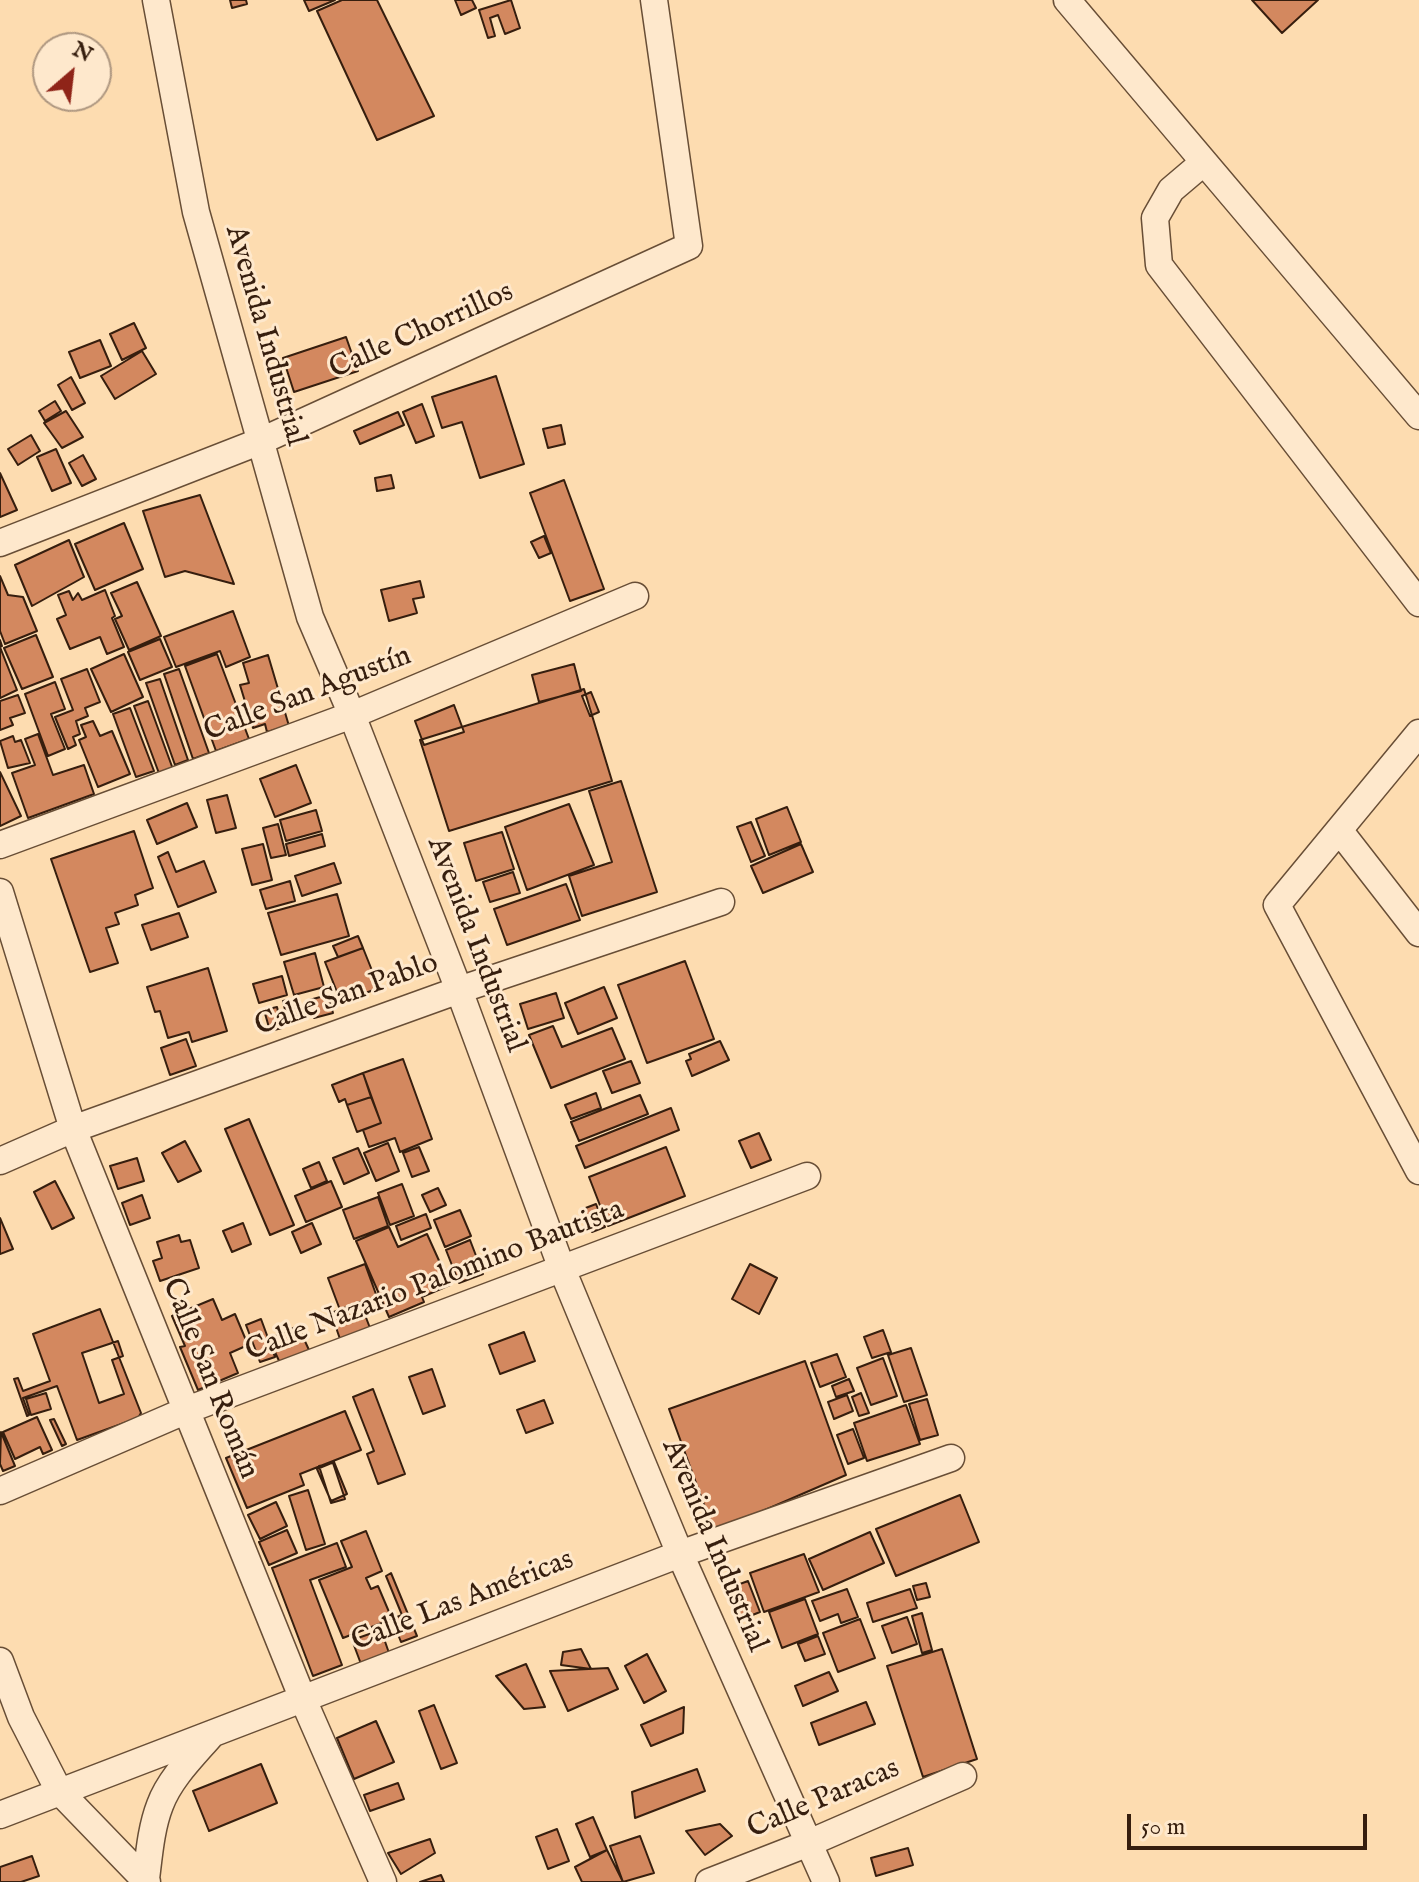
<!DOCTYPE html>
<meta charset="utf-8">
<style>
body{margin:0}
#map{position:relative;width:1419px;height:1882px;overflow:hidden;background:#fddcb0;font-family:"IM FELL English",serif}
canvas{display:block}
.north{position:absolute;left:32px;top:32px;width:80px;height:80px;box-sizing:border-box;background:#fee8cc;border:2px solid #ae9780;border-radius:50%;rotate:28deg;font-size:22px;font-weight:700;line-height:32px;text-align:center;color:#361e0e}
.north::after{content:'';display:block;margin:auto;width:28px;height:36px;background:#8f2418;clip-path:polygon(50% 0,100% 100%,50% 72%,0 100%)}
.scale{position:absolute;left:1127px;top:1814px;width:240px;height:36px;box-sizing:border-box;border:4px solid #361e0e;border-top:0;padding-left:10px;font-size:24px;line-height:28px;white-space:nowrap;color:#361e0e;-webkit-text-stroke:6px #fee8cc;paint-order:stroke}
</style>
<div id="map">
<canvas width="1419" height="1882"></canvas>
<div class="north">N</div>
<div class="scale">50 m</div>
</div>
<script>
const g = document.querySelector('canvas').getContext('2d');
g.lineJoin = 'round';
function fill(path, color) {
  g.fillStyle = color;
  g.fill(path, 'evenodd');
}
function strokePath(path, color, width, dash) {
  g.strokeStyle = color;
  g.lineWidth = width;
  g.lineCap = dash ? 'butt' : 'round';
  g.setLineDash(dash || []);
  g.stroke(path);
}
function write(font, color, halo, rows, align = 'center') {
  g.font = font + ' "IM FELL English",serif';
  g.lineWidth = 6;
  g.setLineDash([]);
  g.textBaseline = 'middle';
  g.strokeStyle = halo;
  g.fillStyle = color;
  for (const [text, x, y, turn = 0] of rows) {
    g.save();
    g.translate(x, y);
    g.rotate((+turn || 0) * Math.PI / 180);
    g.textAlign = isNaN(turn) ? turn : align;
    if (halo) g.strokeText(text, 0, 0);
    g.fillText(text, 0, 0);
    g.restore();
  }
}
const building = new Path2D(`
 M230 0H246L247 4 232 8Z
 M304 0H335L309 11Z
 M342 0H377L434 116 377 140 317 11Z
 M455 0H472L476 8 461 15Z
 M511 0 520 28 505 34 498 15 490 18 495 36 488 38 479 10Z
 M1252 0H1318L1282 33Z
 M134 323 146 348 122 360 110 334Z
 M346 337 358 371 294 392 283 358Z
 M100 340 111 366 80 378 69 352Z
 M142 351 156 374 115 399 101 376Z
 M496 376 524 464 480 478 462 422 442 428 432 397Z
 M71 377 85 403 72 410 58 385Z
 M55 401 61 411 45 421 39 411Z
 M422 404 434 436 416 443 403 412Z
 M66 411 83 437 62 448 44 423Z
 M398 412 404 425 360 444 354 431Z
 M561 425 565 444 548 448 543 429Z
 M31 435 40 451 18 465 8 449Z
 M56 449 71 483 52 491 37 457Z
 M83 455 96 479 82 486 69 463Z
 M0 473 17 510 0 517Z
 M391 475 394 488 377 491 375 478Z
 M564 480 604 589 570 601 530 493Z
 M200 495 234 584 185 571 165 577 143 511Z
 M124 523 143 569 95 590 75 544Z
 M544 536 551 553 539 558 531 542Z
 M69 540 84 577 32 606 15 565Z
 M0 576 8 595 23 597 37 631 5 644 0 631Z
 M420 581 424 597 413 599 417 613 389 621 381 590Z
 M137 582 161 636 129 650 115 619 122 616 111 593Z
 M105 590 115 616 112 618 124 647 107 654 100 637 70 649 57 619 66 615 58 595 69 591 73 600 78 593 82 600Z
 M233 611 250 657 226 667 220 651 176 667 164 637Z
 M36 635 53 677 22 689 4 648Z
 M160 639 172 667 140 680 128 652Z
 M0 640 2 646 0 647 17 690 0 698Z
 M124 654 143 697 111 712 91 669Z
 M217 654 249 739 216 751 185 666Z
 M268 655 289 726 267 732 265 724 253 728 240 685 249 683 243 663Z
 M574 664 581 691 539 702 532 675Z
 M87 669 100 702 85 708 88 716 76 721 80 734 73 737 76 745 68 749 55 717 73 710 61 679Z
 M179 669 209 753 193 759 164 674Z
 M160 679 188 760 175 765 146 683Z
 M55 682 65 709 51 714 65 749 48 756 25 694Z
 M584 689 612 781 449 831 420 740Z
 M591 692 599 712 590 716 582 696Z
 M18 695 25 713 10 718 13 725 0 730V701Z
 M148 701 174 772 160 776 134 706Z
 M454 705 464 732 424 745 415 721Z
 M130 708 154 771 136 777 113 714Z
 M93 721 100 736 112 731 130 774 98 787 79 740 86 737 81 725Z
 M38 734 53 775 84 765 94 794 28 818 12 773 35 765 25 739Z
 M13 736 15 742 21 740 30 763 8 768 0 741Z
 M296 765 311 803 275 817 260 779Z
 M0 772 21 816 0 826Z
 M621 781 657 892 582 916 569 876 612 862 589 791Z
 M227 795 236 828 216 833 207 800Z
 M187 803 197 827 157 844 147 820Z
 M569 804 594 865 527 890 505 827Z
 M787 807 801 842 769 855 756 819Z
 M316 810 322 831 286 841 280 820Z
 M751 822 765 856 751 862 737 827Z
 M278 824 286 855 271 858 263 828Z
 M134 831 153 888 135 895 138 905 115 913 119 924 106 928 118 963 90 972 51 859Z
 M502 832 514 869 476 881 464 843Z
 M322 834 325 846 289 856 286 844Z
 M263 844 272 880 252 885 242 849Z
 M801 844 813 872 763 893 751 866Z
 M168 852 176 872 204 861 216 892 178 907 158 857Z
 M334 863 341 883 302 896 295 876Z
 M513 872 520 893 490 902 483 882Z
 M290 881 295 901 266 909 260 890Z
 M566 884 580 920 507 945 494 909Z
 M337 894 349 936 281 955 268 913Z
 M179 913 188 937 151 950 142 925Z
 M358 936 363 948 338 957 333 946Z
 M363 948 379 988 341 1002 325 962Z
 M315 953 324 987 294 995 284 962Z
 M685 961 714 1039 647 1063 618 985Z
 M208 968 227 1031 192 1042 189 1032 168 1038 160 1011 155 1012 147 987Z
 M282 976 287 995 259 1003 253 984Z
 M604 987 617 1018 578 1034 565 1003Z
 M556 993 564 1018 528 1029 520 1004Z
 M328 995 333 1013 314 1018 309 1000Z
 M296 998 301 1021 288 1023 283 1001Z
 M277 1007 282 1028 270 1031 264 1010Z
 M553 1026 562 1047 612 1028 625 1059 551 1088 529 1035Z
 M186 1039 196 1066 170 1075 161 1048Z
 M720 1041 729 1060 692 1076 686 1061 691 1059 689 1054Z
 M403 1059 432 1139 400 1152 395 1138 369 1147 363 1130 381 1123 363 1073Z
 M631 1061 640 1083 612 1093 603 1071Z
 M363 1073 371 1097 347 1105 345 1099 339 1102 332 1085Z
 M596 1093 601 1108 571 1119 565 1105Z
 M640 1095 648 1114 579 1141 571 1122Z
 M371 1097 381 1123 357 1132 347 1105Z
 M671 1108 679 1130 585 1168 576 1146Z
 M249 1119 294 1225 270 1235 225 1129Z
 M759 1133 771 1160 751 1168 739 1141Z
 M185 1141 201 1171 178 1182 162 1153Z
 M388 1143 399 1171 376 1181 364 1153Z
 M419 1147 429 1171 412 1177 403 1153Z
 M666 1147 685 1196 608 1226 589 1177Z
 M358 1148 369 1173 344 1184 333 1158Z
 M137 1158 144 1181 118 1189 110 1166Z
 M319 1162 327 1181 311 1188 303 1169Z
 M55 1181 74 1218 52 1229 34 1192Z
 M331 1181 342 1207 306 1222 295 1196Z
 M402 1184 414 1216 390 1225 378 1193Z
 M438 1188 446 1205 430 1212 422 1195Z
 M142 1195 150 1218 130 1225 122 1203Z
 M378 1197 388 1226 354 1239 343 1210Z
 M596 1204 605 1227 592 1232 583 1209Z
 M460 1210 471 1236 445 1247 434 1220Z
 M426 1214 431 1228 401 1240 396 1226Z
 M0 1218 13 1249 0 1254Z
 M243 1223 251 1244 232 1252 223 1231Z
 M312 1223 321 1244 301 1253 292 1232Z
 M389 1227 398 1247 427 1234 450 1285 422 1297 424 1302 389 1317 356 1241Z
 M179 1235 181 1242 190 1240 199 1268 160 1281 153 1261 162 1258 157 1242Z
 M470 1240 483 1274 459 1283 446 1250Z
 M365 1264 381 1308 365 1315 360 1302 340 1310 328 1278Z
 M750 1264 777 1278 759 1314 732 1299Z
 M213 1299 222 1320 235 1314 248 1345 230 1353 238 1373 198 1390 180 1347 185 1346 172 1316Z
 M360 1302 370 1328 340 1339 331 1313Z
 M100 1309 141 1413 138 1418 77 1440 57 1386 23 1398 29 1415 27 1416 14 1379 18 1378 23 1391 50 1381 33 1334Z
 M261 1319 275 1357 260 1362 246 1325Z
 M298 1326 309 1350 280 1363 269 1339Z
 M883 1330 891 1352 872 1358 864 1337Z
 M524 1332 535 1361 500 1374 489 1345Z
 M118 1341 123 1356 112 1360 124 1394 99 1403 82 1353Z
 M911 1348 927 1395 904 1402 888 1355Z
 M837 1354 846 1377 820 1387 811 1363Z
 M883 1358 897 1396 871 1405 857 1368Z
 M805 1361 846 1475 714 1532 669 1409Z
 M432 1369 445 1406 423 1414 409 1377Z
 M849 1379 854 1391 836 1397 832 1386Z
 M373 1389 405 1474 378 1484 367 1454 374 1451 353 1397Z
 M46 1393 51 1409 31 1415 26 1399Z
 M861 1393 869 1413 859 1416 852 1397Z
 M847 1395 853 1411 834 1419 828 1402Z
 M927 1399 938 1435 920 1440 909 1404Z
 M544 1400 553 1423 526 1433 517 1410Z
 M906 1405 920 1444 867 1461 854 1423Z
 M345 1411 361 1450 300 1474 304 1485 247 1508 226 1458Z
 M37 1417 52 1450 43 1454 40 1447 15 1459 3 1432Z
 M54 1419 66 1444 62 1446 50 1420Z
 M853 1429 864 1458 848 1464 837 1435Z
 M1 1432 15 1466 3 1471 0 1464Z
 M334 1462 347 1494 331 1501 317 1469Z
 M333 1463 345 1499 331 1503 319 1466Z
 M308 1490 325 1544 306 1550 289 1496Z
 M960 1495 979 1542 896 1576 876 1529Z
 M276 1502 287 1526 260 1539 248 1515Z
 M287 1530 297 1553 269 1565 259 1542Z
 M366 1531 382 1571 366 1578 371 1589 378 1586 392 1619 343 1638 319 1580 352 1567 341 1541Z
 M870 1532 884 1563 823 1590 809 1559Z
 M337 1543 346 1567 310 1580 342 1665 313 1676 272 1568Z
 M804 1554 819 1592 764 1612 750 1573Z
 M391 1573 417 1636 401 1642 392 1619 402 1615 386 1576Z
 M748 1581 760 1612 740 1620 729 1588Z
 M926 1583 930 1597 917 1600 913 1586Z
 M847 1589 858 1617 841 1623 838 1614 820 1621 812 1601Z
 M910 1589 917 1608 873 1622 867 1603Z
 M805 1599 818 1634 782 1648 769 1612Z
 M922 1613 932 1650 922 1653 912 1616Z
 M907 1617 917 1644 892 1653 882 1626Z
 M860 1619 875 1658 838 1672 823 1633Z
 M381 1630 389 1653 361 1664 352 1640Z
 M818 1636 825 1654 805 1661 798 1644Z
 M581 1649 591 1669 561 1665 563 1652Z
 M942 1649 977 1759 923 1777 887 1666Z
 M647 1654 666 1691 644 1703 625 1666Z
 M526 1664 545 1707 524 1709 496 1676Z
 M608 1668 618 1689 568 1711 550 1671Z
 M829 1672 838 1691 803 1706 795 1686Z
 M866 1702 875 1724 819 1745 811 1723Z
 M434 1705 457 1763 441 1769 419 1711Z
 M684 1707 683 1733 651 1746 641 1725Z
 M376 1721 394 1762 354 1779 337 1738Z
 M261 1764 277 1803 209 1831 193 1791Z
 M697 1769 705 1791 635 1818 632 1792Z
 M398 1783 404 1799 370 1811 364 1795Z
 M593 1817 607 1850 590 1857 576 1824Z
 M720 1824 732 1836 705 1855 686 1831Z
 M557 1829 569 1861 548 1869 536 1837Z
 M640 1836 654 1873 623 1882 610 1846Z
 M430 1839 435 1853 401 1874 388 1853Z
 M908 1848 913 1865 876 1876 871 1858Z
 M607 1850 623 1882H582L575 1867Z
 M32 1856 39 1876 21 1882H0V1867Z
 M441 1875 444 1882H420Z`);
fill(building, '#d3885f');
strokePath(building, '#361e0e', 2);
const minor = new Path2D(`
 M156 0 196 212 310 617 352 715 459 990 562 1269 680 1554 826 1882
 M1067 0 1419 416
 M1204 162 1171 190 1155 218 1159 265 1419 603
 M0 543 261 441 689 246 654 0
 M1419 733 1277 905 1419 1171
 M1339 830 1419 933
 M0 845 352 715 635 596
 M0 892 73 1129 302 1697 383 1882
 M0 1161 73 1129 459 990 721 902
 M0 1491 187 1410 807 1176
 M0 1661 21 1717 59 1791 147 1882
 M0 1815 680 1554 951 1458
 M146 1879C149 1855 151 1828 160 1805 170 1778 194 1755 212 1734
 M709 1882 809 1843 963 1776`);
strokePath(minor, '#684e36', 29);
strokePath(minor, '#fee8cc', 26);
write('30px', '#361e0e', '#fee8cc', [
 ["Calle Chorrillos",422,332,-24],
 ["Avenida Industrial",264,336,74],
 ["Calle San Agustín",308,695,-21],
 ["Avenida Industrial",475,945,69],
 ["Calle San Pablo",347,996,-20],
 ["Calle Nazario Palomino Bautista",435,1282,-21],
 ["Calle San Román",209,1379,68],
 ["Avenida Industrial",713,1546,67],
 ["Calle Las Américas",463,1602,-21],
 ["Calle Paracas",824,1800,-23]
]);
</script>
